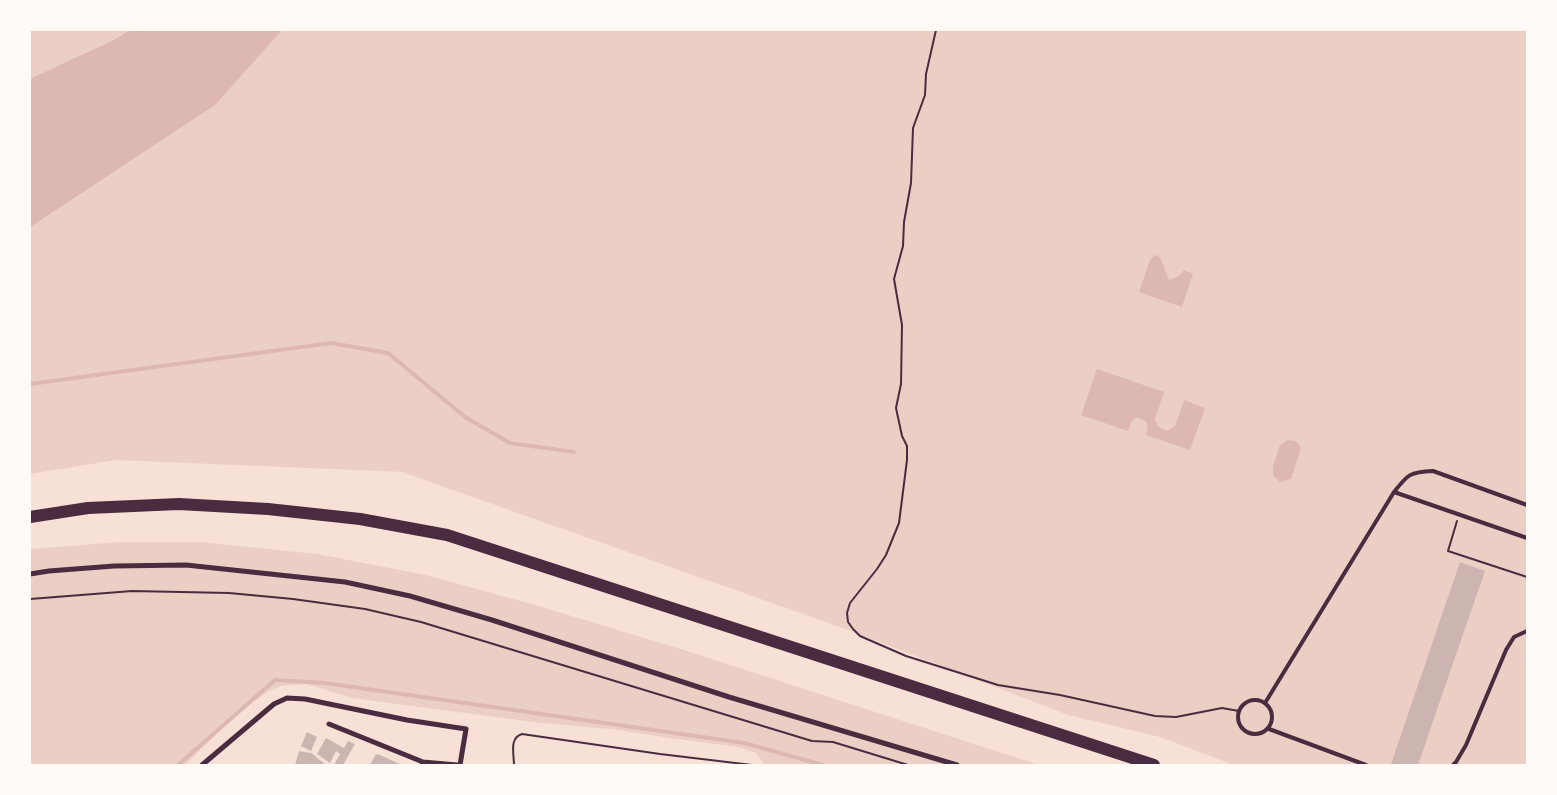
<!DOCTYPE html>
<style>
body{margin:0}
#map{position:relative;width:1557px;height:795px;overflow:hidden;background:#f7e1d7;font-family:"Archivo Narrow",sans-serif}
canvas{display:block}
.frame{position:absolute;inset:0;border:31px solid #fffaf5;pointer-events:none}
</style>
<div id="map">
<canvas width="1557" height="795"></canvas>
<div class="frame"></div>
</div>
<script>
const g = document.querySelector('canvas').getContext('2d');
g.lineJoin = 'round';
function fill(path, color) {
  g.fillStyle = color;
  g.fill(path, 'evenodd');
}
function strokePath(path, color, width, dash) {
  g.strokeStyle = color;
  g.lineWidth = width;
  g.lineCap = dash ? 'butt' : 'round';
  g.setLineDash(dash || []);
  g.stroke(path);
}
fill(new Path2D(`
 M30 30H1527V765H1234L1160 737 1068 715 851 631 402 472 116 460 30 474Z
 M121 542H200L317 554 426 575 542 607 681 649 1039 765H765L756 753 738 747 677 739 611 729 541 723 352 698 306 684 281 686 269 691 240 711 185 765H30V549Z`), '#ebcfc5');
fill(new Path2D(`
 M130 30H282L215 105 30 227V79L114 40Z
 M1154 255 1160 257 1169 280 1179 276 1184 270 1193 274 1182 307 1139 292 1150 260Z
 M1097 369 1164 392 1155 419 1158 427 1167 431 1175 426 1184 400 1205 408 1190 450 1146 435 1148 427 1146 421 1136 417 1131 422 1128 431 1081 415Z
 M1288 440 1296 441 1301 448 1291 479 1280 482 1273 475V466L1280 445Z`), '#dcb8b0');
strokePath(new Path2D(`
 M30 384 331 343 388 353 465 417 510 443 574 452
 M178 765 275 680 325 683 744 743 823 765`), '#dcb8b0', 4);
fill(new Path2D(`
 M1460 562 1485 571 1442 695 1418 765 1391 764Z
 M307 732 317 737 311 751 301 746Z
 M326 738 344 748 348 741 355 744 343 765H334L340 754 336 751 330 763 317 754Z
 M299 751 310 753V752L326 765H295Z
 M376 754 380 755 402 765H370Z`), '#ccb4b1');
strokePath(new Path2D(`
 M936 30 926 74 925 95 913 128 911 183 904 222 903 246 894 279 902 325 901 384 896 408 902 436 907 446V460L899 523 886 555 877 569 850 603 847 613 848 622 853 629 860 636 906 656 998 685 1060 695 1155 716 1176 717 1222 708 1239 711
 M1457 521 1448 551 1527 577
 M30 599 132 591 229 593 293 599 365 609 421 622 812 741 833 742 908 765
 M514 765C514 754 509 738 522 734L660 754 752 765`), '#4a2c40', 2);
strokePath(new Path2D(`
 M1394 492 1527 538
 M1238 717a17 17 0 1 1 34 0a17 17 0 1 1-34 0Z
 M1265 703 1394 492C1408 474 1410 472 1433 471L1527 505
 M1269 729 1366 765
 M1453 765 1456 762 1466 745 1506 650 1514 637 1527 631`), '#4a2c40', 4);
strokePath(new Path2D(`
 M30 574 49 571 114 566 186 565 345 582 410 596 492 620 729 697 957 765
 M329 724 423 762
 M202 765 274 704 287 698 305 699 407 720 466 729 460 765
 M422 765 423 762 457 765`), '#4a2c40', 5);
strokePath(new Path2D(`
 M30 517 88 508 179 504 268 509 360 519 447 535 1154 765`), '#4a2c40', 12);
</script>
